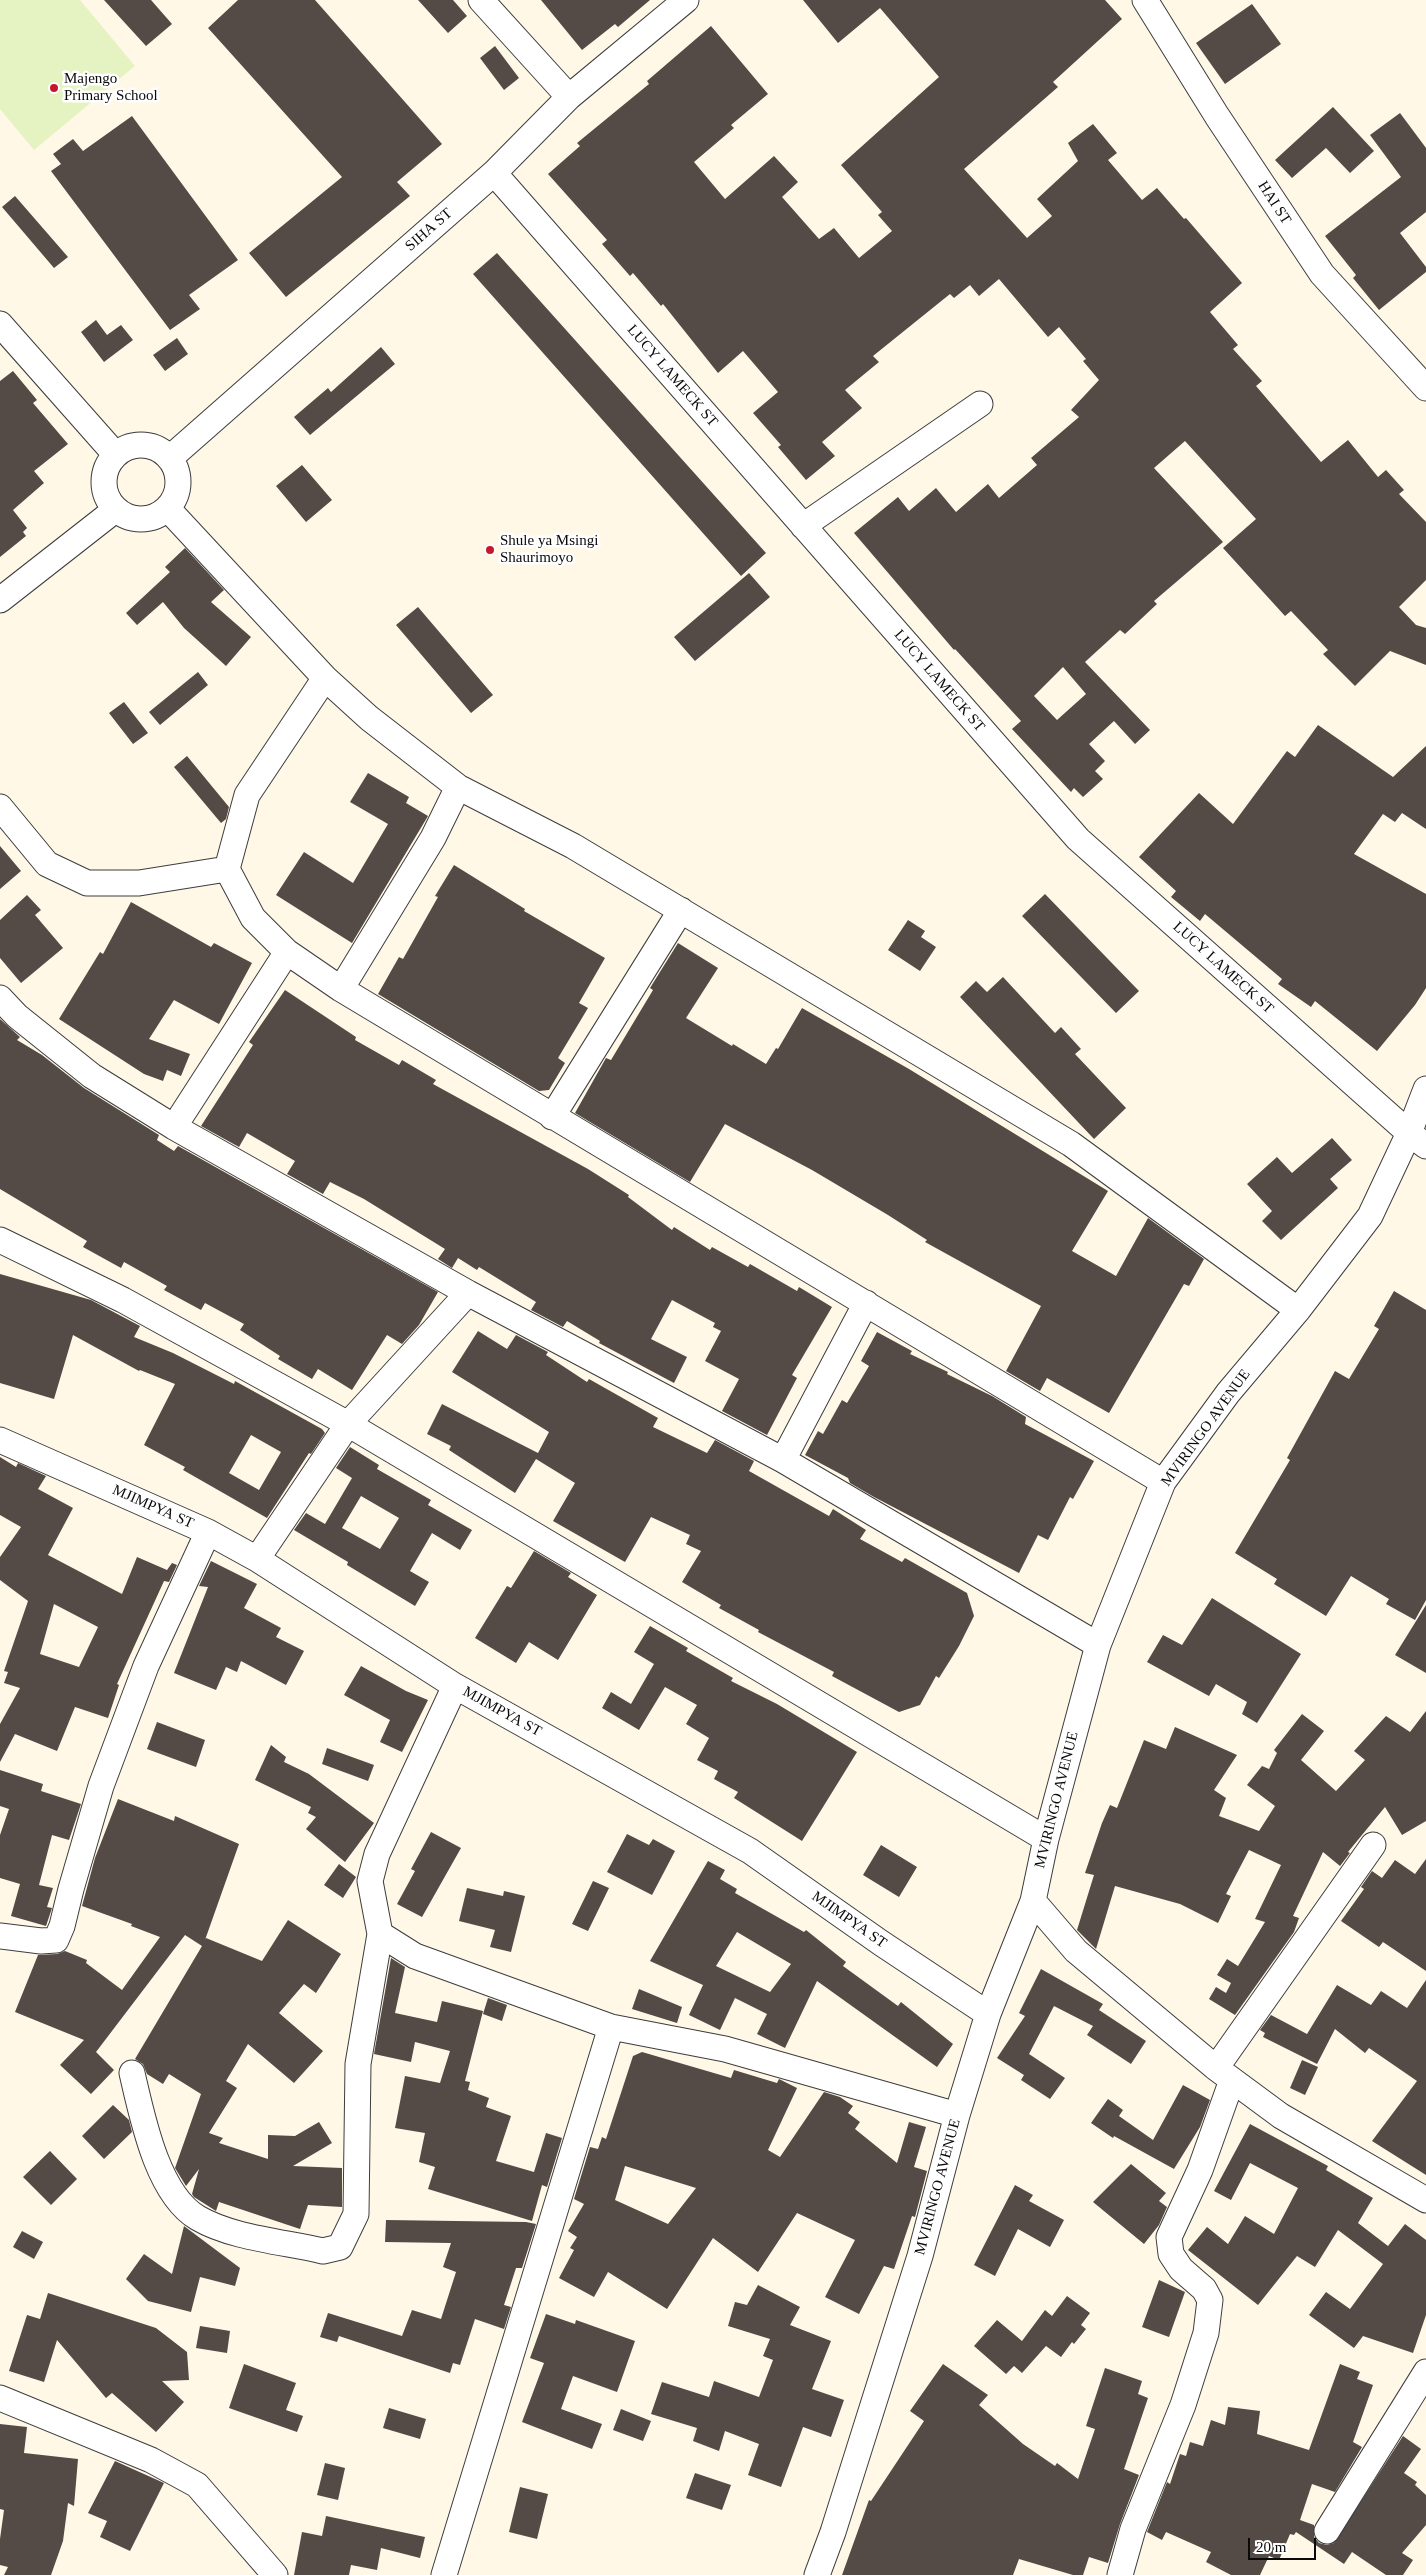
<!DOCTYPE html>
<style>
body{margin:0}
#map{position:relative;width:1426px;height:2575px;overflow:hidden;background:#fff8e7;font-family:"Times New Roman",serif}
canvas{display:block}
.scale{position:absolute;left:1248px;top:2538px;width:68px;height:22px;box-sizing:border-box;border:2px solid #0a0a0a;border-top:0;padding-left:6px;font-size:15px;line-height:18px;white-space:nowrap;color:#0a0a0a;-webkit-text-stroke:4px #fff;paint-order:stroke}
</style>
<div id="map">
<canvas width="1426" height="2575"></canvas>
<div class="scale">20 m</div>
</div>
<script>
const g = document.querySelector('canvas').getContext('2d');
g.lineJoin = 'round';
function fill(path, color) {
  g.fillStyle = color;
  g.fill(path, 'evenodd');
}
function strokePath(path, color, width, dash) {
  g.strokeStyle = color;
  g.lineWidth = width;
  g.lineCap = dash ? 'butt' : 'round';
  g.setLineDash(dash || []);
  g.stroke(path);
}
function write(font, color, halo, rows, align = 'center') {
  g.font = font + ' "Times New Roman",serif';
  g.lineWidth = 5;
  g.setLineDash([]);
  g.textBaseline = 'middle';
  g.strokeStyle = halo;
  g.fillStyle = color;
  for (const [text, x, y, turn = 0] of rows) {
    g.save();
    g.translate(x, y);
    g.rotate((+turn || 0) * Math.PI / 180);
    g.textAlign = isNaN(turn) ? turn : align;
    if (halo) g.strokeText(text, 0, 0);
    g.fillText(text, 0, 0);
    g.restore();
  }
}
fill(new Path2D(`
 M0 0H80L135 66 34 150 0 109Z`), '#e5f2c1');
fill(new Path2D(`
 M104 0H151L172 24 146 46Z
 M238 0H315L442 144 397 182 410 196 286 297 249 253 342 177 208 28Z
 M418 0H453L467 16 448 33Z
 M541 0H650L618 27 615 24 582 50Z
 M803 0H1105L1122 19 1053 82 1058 87 964 169 1027 238 1052 216 1037 199 1078 161 1068 143 1093 124 1117 153 1108 160 1142 200 1157 188 1184 219 1186 218 1242 283 1210 312 1238 345 1233 349 1262 381 1256 386 1321 462 1348 440 1378 477 1386 470 1404 490 1399 494 1426 522V580L1399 607 1416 625 1426 628V665L1390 651 1355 686 1323 654 1328 650 1291 611 1285 616 1223 548 1256 519 1185 441 1154 468 1223 542 1154 601 1157 604 1125 634 1120 630 1085 662 1150 730 1135 744 1114 721 1089 744 1105 761 1095 771 1103 779 1083 797 1074 788 1071 792 1012 729 1021 721 955 649 954 650 854 533 898 497 909 511 936 488 956 512 988 484 999 498 1037 465 1031 458 1079 417 1071 410 1099 380 1083 361 1086 359 1059 327 1048 337 999 279 979 296 970 285 954 298 950 294 873 356 879 362 845 390 862 408 822 442 835 456 806 480 778 447 781 445 753 413 778 392 743 351 718 373 663 304 661 306 633 273 630 276 602 244 607 240 548 174 580 146 577 143 649 84 647 81 711 26 768 94 731 125 734 128 694 162 725 199 774 156 798 182 782 197 819 239 834 228 859 258 892 231 878 215 882 212 841 165 939 77 880 8 838 43ZM1063 667 1086 694 1057 720 1034 696Z
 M1252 4 1281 44 1225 84 1196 43Z
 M495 46 519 78 504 90 480 58Z
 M1333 107 1374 151 1350 173 1326 148 1292 178 1275 160Z
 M1400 113 1426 148V212L1400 233 1426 267V272L1379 310 1353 278 1356 275 1325 236 1401 177 1370 135Z
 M132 116 238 260 189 295 200 309 170 330 51 171 61 164 53 154 73 139 83 151Z
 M15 196 68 257 54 268 2 207Z
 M497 253 766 553 741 576 473 274Z
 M96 320 107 335 121 325 133 340 104 362 81 332Z
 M177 338 188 354 165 371 153 355Z
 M381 347 395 364 310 435 294 417 328 388 331 392Z
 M13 371 37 400 33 403 68 444 34 471 44 483 13 510 27 528 23 532 26 536 0 557V381Z
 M302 465 332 500 306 522 276 486Z
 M185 548 224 590 211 602 251 637 226 666 184 628 163 602 137 625 126 613 170 572 165 567Z
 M749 573 770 597 695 661 674 637Z
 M418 607 493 695 471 713 396 625Z
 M198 672 208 685 160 725 149 712Z
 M124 702 148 733 133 744 109 713Z
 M1318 725 1393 777 1426 746V829L1402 813 1395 822 1383 814 1354 854 1426 894V988L1415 1005 1377 1051 1315 1001 1311 1007 1278 984 1282 979 1205 914 1200 921 1171 897 1176 891 1139 857 1199 793 1233 824 1287 751 1295 757Z
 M187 756 229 807 226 819 221 823 174 767Z
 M368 773 409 797 406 803 428 816 352 943 276 895 304 852 353 883 388 824 350 802Z
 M0 846 21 871 0 889Z
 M454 865 525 909 524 911 605 958 579 1003 588 1008 558 1058 565 1063 549 1090 539 1091 378 994 399 957 403 959 438 897 435 896Z
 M1045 894 1139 991 1116 1013 1022 916Z
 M27 895 41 910 35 915 63 948 21 983 0 958V920Z
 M131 902 211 947 214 943 252 963 219 1024 174 1000 149 1039 190 1054 181 1076 167 1070 163 1081 144 1074 59 1019 100 952 103 954Z
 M908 920 925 931 921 937 936 947 920 971 888 950Z
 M678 943 718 968 686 1018 732 1046 733 1044 766 1064 776 1048 778 1049 802 1008 909 1069 1108 1191 1072 1251 1116 1276 1148 1218 1204 1259 1189 1286 1184 1284 1109 1413 1047 1378 1040 1391 1006 1371 1041 1306 925 1242 927 1240 888 1215 812 1170 725 1124 690 1182 575 1113 606 1058 611 1060 653 990 650 988Z
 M1003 977 1055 1033 1061 1027 1081 1049 1075 1054 1126 1108 1094 1139 960 997 976 981 987 992Z
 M285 990 356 1037 355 1040 399 1065 402 1060 436 1080 433 1084 588 1169 629 1195 628 1197 672 1230 674 1227 710 1250 712 1247 748 1267 750 1264 797 1291 799 1287 832 1307 792 1375 797 1378 767 1435 722 1411 739 1379 705 1361 721 1331 713 1327 715 1323 672 1300 651 1339 687 1357 674 1383 599 1343 600 1341 567 1321 563 1327 531 1310 536 1302 479 1267 477 1270 458 1258 452 1268 438 1259 445 1249 364 1199 330 1182 323 1194 287 1174 295 1161 247 1133 239 1147 201 1126 253 1045 249 1042Z
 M0 1019 20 1037 17 1040 42 1055 84 1088 159 1135 157 1140 174 1151 178 1146 438 1292 419 1325 402 1344 387 1335 352 1390 318 1369 312 1379 278 1359 280 1356 240 1330 244 1324 205 1303 201 1310 164 1290 167 1286 124 1262 121 1268 83 1247 87 1241 0 1189Z
 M1332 1138 1352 1160 1330 1179 1338 1188 1281 1240 1262 1221 1272 1211 1247 1184 1277 1157 1292 1173Z
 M0 1274 91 1300 140 1326 134 1337 173 1353 234 1384 235 1381 322 1429 325 1433 311 1454 309 1453 267 1518 183 1470 185 1467 144 1445 175 1384 140 1370 139 1371 73 1335 54 1399 0 1383ZM251 1435 281 1452 259 1490 229 1473Z
 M1394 1291 1426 1310V1600L1415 1620 1386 1604 1389 1599 1351 1576 1326 1616 1274 1584 1277 1579 1235 1553 1290 1460 1287 1458 1335 1371 1349 1379 1379 1329 1374 1326Z
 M478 1331 507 1349 516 1335 548 1352 546 1355 587 1382 589 1379 658 1418 653 1427 707 1453 715 1440 754 1461 749 1471 829 1516 833 1509 866 1530 860 1539 902 1562 905 1558 967 1593 974 1616 959 1646 939 1678 936 1676 920 1705 899 1712 832 1676 834 1672 758 1632 759 1630 719 1608 721 1605 682 1582 701 1551 686 1544 690 1535 651 1517 625 1562 553 1521 575 1483 536 1459 515 1493 449 1450 451 1446 427 1434 442 1404 538 1453 549 1432 452 1372Z
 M877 1332 912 1351 910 1354 948 1372 947 1374 992 1396 1026 1417 1025 1424 1094 1461 1073 1499 1070 1497 1048 1540 1038 1535 1019 1573 874 1497 850 1483 848 1478 805 1455 818 1431 823 1434 842 1400 847 1403 869 1366 861 1361Z
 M350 1447 379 1465 377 1469 431 1500 428 1505 472 1530 460 1550 432 1533 410 1571 429 1582 415 1606 347 1565 348 1562 294 1530 306 1513 325 1524 352 1478 336 1468ZM361 1496 399 1518 380 1549 342 1528Z
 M0 1457 16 1467 18 1463 46 1476 38 1489 73 1508 48 1555 122 1594 137 1557 167 1570 172 1563 177 1565 169 1582 164 1581 117 1684 119 1685 108 1718 75 1707 57 1751 15 1734 0 1762V1724L20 1688 4 1683 8 1672 4 1671 28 1601 0 1580V1557L21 1527 0 1515ZM54 1604 98 1627 79 1667 40 1654Z
 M534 1551 571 1573 568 1577 597 1595 558 1660 529 1642 516 1663 475 1638 507 1586 511 1588Z
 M211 1561 257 1584 244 1608 281 1628 276 1637 304 1651 286 1685 241 1661 237 1672 226 1667 216 1690 174 1673 208 1587 199 1586Z
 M1212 1598 1301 1654 1257 1723 1242 1714 1247 1702 1216 1684 1209 1696 1147 1662 1163 1635 1182 1645Z
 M1426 1605V1673L1395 1655Z
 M650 1626 688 1648 686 1651 733 1678 731 1681 777 1704 857 1752 802 1841 734 1798 738 1792 714 1779 718 1771 697 1760 709 1738 686 1724 697 1705 665 1687 639 1730 602 1708 611 1692 631 1704 654 1664 634 1652Z
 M361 1666 406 1691 428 1700 402 1752 380 1742 390 1720 344 1695Z
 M1426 1711V1821L1402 1835 1385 1807 1348 1852 1350 1853 1340 1866 1323 1852 1293 1916 1299 1918 1294 1932 1235 2015 1209 1999 1216 1987 1226 1993 1231 1983 1217 1975 1227 1959 1238 1966 1265 1922 1255 1919 1281 1865 1249 1850 1226 1894 1231 1896 1218 1923 1180 1904 1115 1886 1096 1949 1077 1930 1094 1875 1085 1873 1102 1823 1110 1805 1117 1808 1144 1740 1166 1749 1175 1727 1237 1755 1214 1790 1226 1798 1219 1816 1259 1831 1275 1806 1247 1785 1262 1766 1269 1769 1277 1753 1274 1750 1302 1714 1324 1731 1301 1760 1336 1791 1365 1760 1354 1751 1386 1716 1410 1732Z
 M157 1722 205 1740 196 1767 147 1749Z
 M271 1745 286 1757 284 1762 309 1774 374 1823 345 1862 306 1829 316 1817 308 1813 311 1807 255 1780Z
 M327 1748 374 1765 368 1781 322 1764Z
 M0 1770 43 1784 41 1791 81 1804 69 1840 52 1835 39 1885 53 1888 47 1907 52 1908 46 1926 11 1916 20 1884 0 1878V1835L9 1809 0 1806Z
 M118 1799 174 1821 175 1816 239 1844 205 1940 206 1938 262 1961 288 1920 341 1954 316 1993 304 1984 279 2013 323 2051 294 2083 248 2044 226 2081 237 2088 209 2133 223 2138 219 2143 268 2159V2135L295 2136 319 2122 332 2143 293 2166 342 2168V2207L308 2205 300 2229 219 2202 216 2211 194 2197 192 2194 199 2169 186 2186 175 2168 201 2094 169 2074 163 2084 147 2074 143 2064 135 2059 202 1946 185 1935 96 2052 114 2070 91 2094 60 2065 84 2040 15 2012 38 1955 57 1954 65 1951 87 1960 86 1963 122 1990 160 1937 131 1926 132 1924 82 1906 95 1858Z
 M431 1832 461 1848 422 1917 397 1904 415 1871 411 1869Z
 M627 1834 649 1845 653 1839 675 1851 652 1895 607 1872Z
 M881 1845 917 1867 899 1897 863 1875Z
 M1426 1859V1971L1383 1942 1379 1947 1341 1921 1364 1889 1361 1887 1372 1871 1382 1878 1395 1860 1415 1874Z
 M708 1861 725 1870 720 1879 737 1889 735 1893 804 1932 806 1930 846 1962 843 1966 898 2006 901 2002 953 2044 937 2067 817 1981 785 2048 757 2034 767 2014 735 1998 720 2030 689 2015 703 1985 650 1961ZM737 1932 791 1964 770 1992 716 1966Z
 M339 1864 356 1877 343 1898 324 1885Z
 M593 1881 609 1888 588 1931 572 1924Z
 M467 1888 503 1896 504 1891 525 1896 511 1952 490 1947 495 1930 459 1921Z
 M391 1958 405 1967 395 2013 437 2022 442 2001 483 2011 465 2081 470 2082 468 2090 489 2098 486 2107 511 2116 496 2161 534 2172 546 2133 562 2138 547 2187 542 2185 532 2221 428 2189 435 2167 419 2162 425 2133 395 2128 405 2076 440 2083 450 2051 415 2042 411 2062 374 2054Z
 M1041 1969 1103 2004 1099 2010 1146 2041 1131 2064 1087 2035 1093 2026 1054 2006 1029 2054 1065 2078 1050 2099 1021 2080 1024 2075 997 2058 1025 2016 1019 2013Z
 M1426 1980V2175L1372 2141 1417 2081 1369 2048 1365 2053 1335 2029 1317 2064 1263 2037 1265 2033 1260 2030 1271 2015 1307 2034 1337 1985 1371 2005 1381 1991 1407 2008Z
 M639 1989 682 2007 677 2023 632 2009Z
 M488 1998 507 2005 502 2021 483 2014Z
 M642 2052 731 2078 734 2070 777 2083 779 2079 797 2088 768 2150 780 2157 824 2092 840 2097 853 2106 848 2113 860 2122 855 2129 897 2163 909 2122 926 2127 914 2167 927 2171 915 2217 912 2216 894 2269 884 2266 859 2314 825 2297 855 2240 797 2213 758 2272 713 2238 667 2309 608 2272 594 2297 559 2278 574 2250 570 2248 577 2237 568 2231 584 2204 574 2199 590 2147 598 2149 602 2137 606 2139 633 2056ZM625 2166 696 2188 668 2224 615 2200Z
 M1302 2060 1318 2067 1305 2095 1290 2088Z
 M1183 2085 1210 2100 1200 2127 1174 2169 1114 2136 1113 2138 1091 2123 1108 2099 1123 2110 1119 2116 1153 2140Z
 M113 2105 129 2120 132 2132 104 2159 82 2136Z
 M1250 2124 1328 2166 1326 2170 1373 2198 1358 2223 1388 2246 1405 2224 1426 2240V2315L1413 2353 1363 2336 1354 2348 1309 2315 1326 2292 1350 2309 1383 2264 1338 2230 1315 2267 1297 2256 1258 2305 1188 2250 1207 2227 1228 2244 1245 2216 1274 2234 1298 2188 1250 2163 1231 2200 1214 2191Z
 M50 2151 77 2179 51 2205 23 2177Z
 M1131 2164 1166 2193 1159 2201 1167 2207 1159 2225 1144 2244 1093 2202Z
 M1015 2185 1033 2195 1029 2201 1064 2220 1050 2247 1018 2229 995 2276 974 2265Z
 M386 2220 526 2222 536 2224 522 2268H516L504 2305 511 2307 504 2329 475 2319 460 2365 453 2363 450 2373 339 2336 337 2342 320 2337 328 2313 402 2336 412 2310 441 2319 456 2272 443 2267 451 2243 385 2242Z
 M184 2226 240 2268 235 2286 200 2277 191 2312 148 2301 126 2279 144 2254 172 2274Z
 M22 2231 43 2242 34 2259 13 2247Z
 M1159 2280 1185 2292 1169 2337 1142 2327Z
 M758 2285 800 2307 790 2325 831 2341 812 2389 844 2400 831 2437 803 2427 781 2487 748 2475 759 2444 725 2431 719 2451 693 2441 697 2428 651 2414 662 2382 709 2397 714 2381 759 2397 773 2360 763 2356 770 2339 728 2326 735 2302 747 2305Z
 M48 2293 156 2328 187 2352 189 2380 162 2381 184 2402 156 2432 112 2393 106 2398 57 2340 44 2382 9 2371 27 2315 40 2319Z
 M1067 2296 1090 2313 1081 2325 1086 2329 1074 2344 1072 2342 1061 2357 1046 2346 1022 2373 1014 2366 1006 2374 974 2346 997 2320 1022 2341 1045 2310 1052 2316Z
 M546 2314 575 2324 576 2320 635 2341 617 2392 573 2376 561 2409 602 2424 592 2449 522 2422 544 2363 530 2358Z
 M200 2326 230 2331 227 2353 196 2348Z
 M244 2364 296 2383 286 2410 303 2416 297 2432 229 2408Z
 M943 2364 988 2395 979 2405 1023 2444 1055 2466 1057 2463 1078 2479 1095 2429 1086 2426 1105 2368 1142 2381 1138 2394 1148 2398 1124 2469 1139 2475 1120 2524 1108 2563 1089 2557 1083 2575H1073L1019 2559 1013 2575H842L869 2500 871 2501 924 2421 910 2411Z
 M1340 2364 1360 2372 1357 2379 1373 2385 1353 2442 1362 2447 1335 2492 1312 2484 1300 2520 1314 2525V2537L1319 2543 1327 2545 1334 2543 1403 2436 1421 2449 1404 2473 1417 2482 1415 2485 1426 2495V2525L1402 2553 1413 2560 1403 2575H1386L1352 2552 1344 2564 1296 2532 1294 2535 1290 2534 1279 2560 1269 2556 1260 2575H1231L1206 2562 1211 2552 1166 2532 1162 2540 1147 2532 1167 2482 1170 2484 1180 2454 1186 2456 1190 2442 1203 2446 1211 2420 1225 2425 1228 2407 1260 2411 1257 2434 1309 2450Z
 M389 2408 426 2419 420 2439 383 2428Z
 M621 2409 651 2421 643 2441 613 2430Z
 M0 2424 27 2427 24 2453 78 2459 74 2506 68 2503 63 2541 51 2575H4L8 2567 0 2565V2539L4 2510 0 2509Z
 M115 2461 164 2483 130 2551 100 2537 107 2521 88 2513Z
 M325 2463 345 2468 338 2500 317 2495Z
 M695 2473 731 2485 722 2510 686 2498Z
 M520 2487 548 2494 537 2539 509 2532Z
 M326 2516 425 2537 420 2558 381 2548 377 2570 351 2565 349 2575H294L302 2532 322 2536Z`), '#544a46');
const minor = new Path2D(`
 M481 0 569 97
 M1145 0 1217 116 1322 274 1426 388
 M494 173 1078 839 1409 1133 1426 1146
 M0 324 115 454
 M104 482a37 37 0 1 1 74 0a37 37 0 1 1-74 0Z
 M170 458 494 173 569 97 686 0
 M168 509 325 678 369 718 458 787 573 846 1071 1144 1298 1310
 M803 526 980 404
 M0 600 115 510
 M325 678 247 795 227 869 253 918 287 952 341 989 1163 1482
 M0 807 47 864 87 883H139L227 869
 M341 989 433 838 458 787
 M0 998 17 1016 92 1076 174 1127 468 1293 783 1460 1098 1645
 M552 1117 681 910
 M174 1127 287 952
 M0 1240 123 1300 348 1424 1046 1839
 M0 1440 208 1532 257 1559 455 1686 750 1851 881 1943 988 2014
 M783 1460 866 1303
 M257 1559 348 1424 468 1293
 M455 1686 377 1854 370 1881 380 1934 415 1956 611 2027 725 2049 957 2115
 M1033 1901 1076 1951 1216 2068 1281 2116 1426 2200
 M0 1936 41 1941 56 1940 62 1926 71 1889 101 1786 146 1666 208 1532
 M1216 2068 1373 1845
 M132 2073C142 2116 157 2194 198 2218 232 2238 285 2242 323 2251L340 2247 356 2214 358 2064 380 1934
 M0 2398 151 2460 197 2485 275 2575
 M1327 2531 1426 2372
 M444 2575 611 2027
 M817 2575 833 2532 920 2256 957 2115 988 2014 1033 1901 1046 1839 1098 1645 1163 1482 1228 1393 1298 1310 1370 1216 1409 1133 1426 1089
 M1120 2575 1133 2529 1183 2405 1206 2333 1210 2300 1204 2289 1181 2269 1171 2254 1169 2237 1200 2170 1232 2080`);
strokePath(minor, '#3d3d3d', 27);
strokePath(minor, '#fff', 25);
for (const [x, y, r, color] of [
 [54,88,5,"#c4182e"],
 [490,550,5,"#c4182e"]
]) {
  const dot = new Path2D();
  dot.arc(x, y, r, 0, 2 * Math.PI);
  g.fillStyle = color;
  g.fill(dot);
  strokePath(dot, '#fff', 2);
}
write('15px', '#0a0a0a', '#fff', [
 ["Majengo",64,79],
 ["Primary School",64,96],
 ["Shule ya Msingi",500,541],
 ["Shaurimoyo",500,558]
], 'left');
write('15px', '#0a0a0a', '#fff', [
 ["HAI ST",1274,203,57],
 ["SIHA ST",429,230,-41],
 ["LUCY LAMECK ST",672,376,49],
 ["LUCY LAMECK ST",939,681,49],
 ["LUCY LAMECK ST",1223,968,42],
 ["MVIRINGO AVENUE",1206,1428,-54],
 ["MJIMPYA ST",153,1507,24],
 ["MJIMPYA ST",502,1712,29],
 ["MVIRINGO AVENUE",1057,1800,-76],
 ["MJIMPYA ST",849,1920,35],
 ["MVIRINGO AVENUE",938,2187,-75]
]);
</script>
